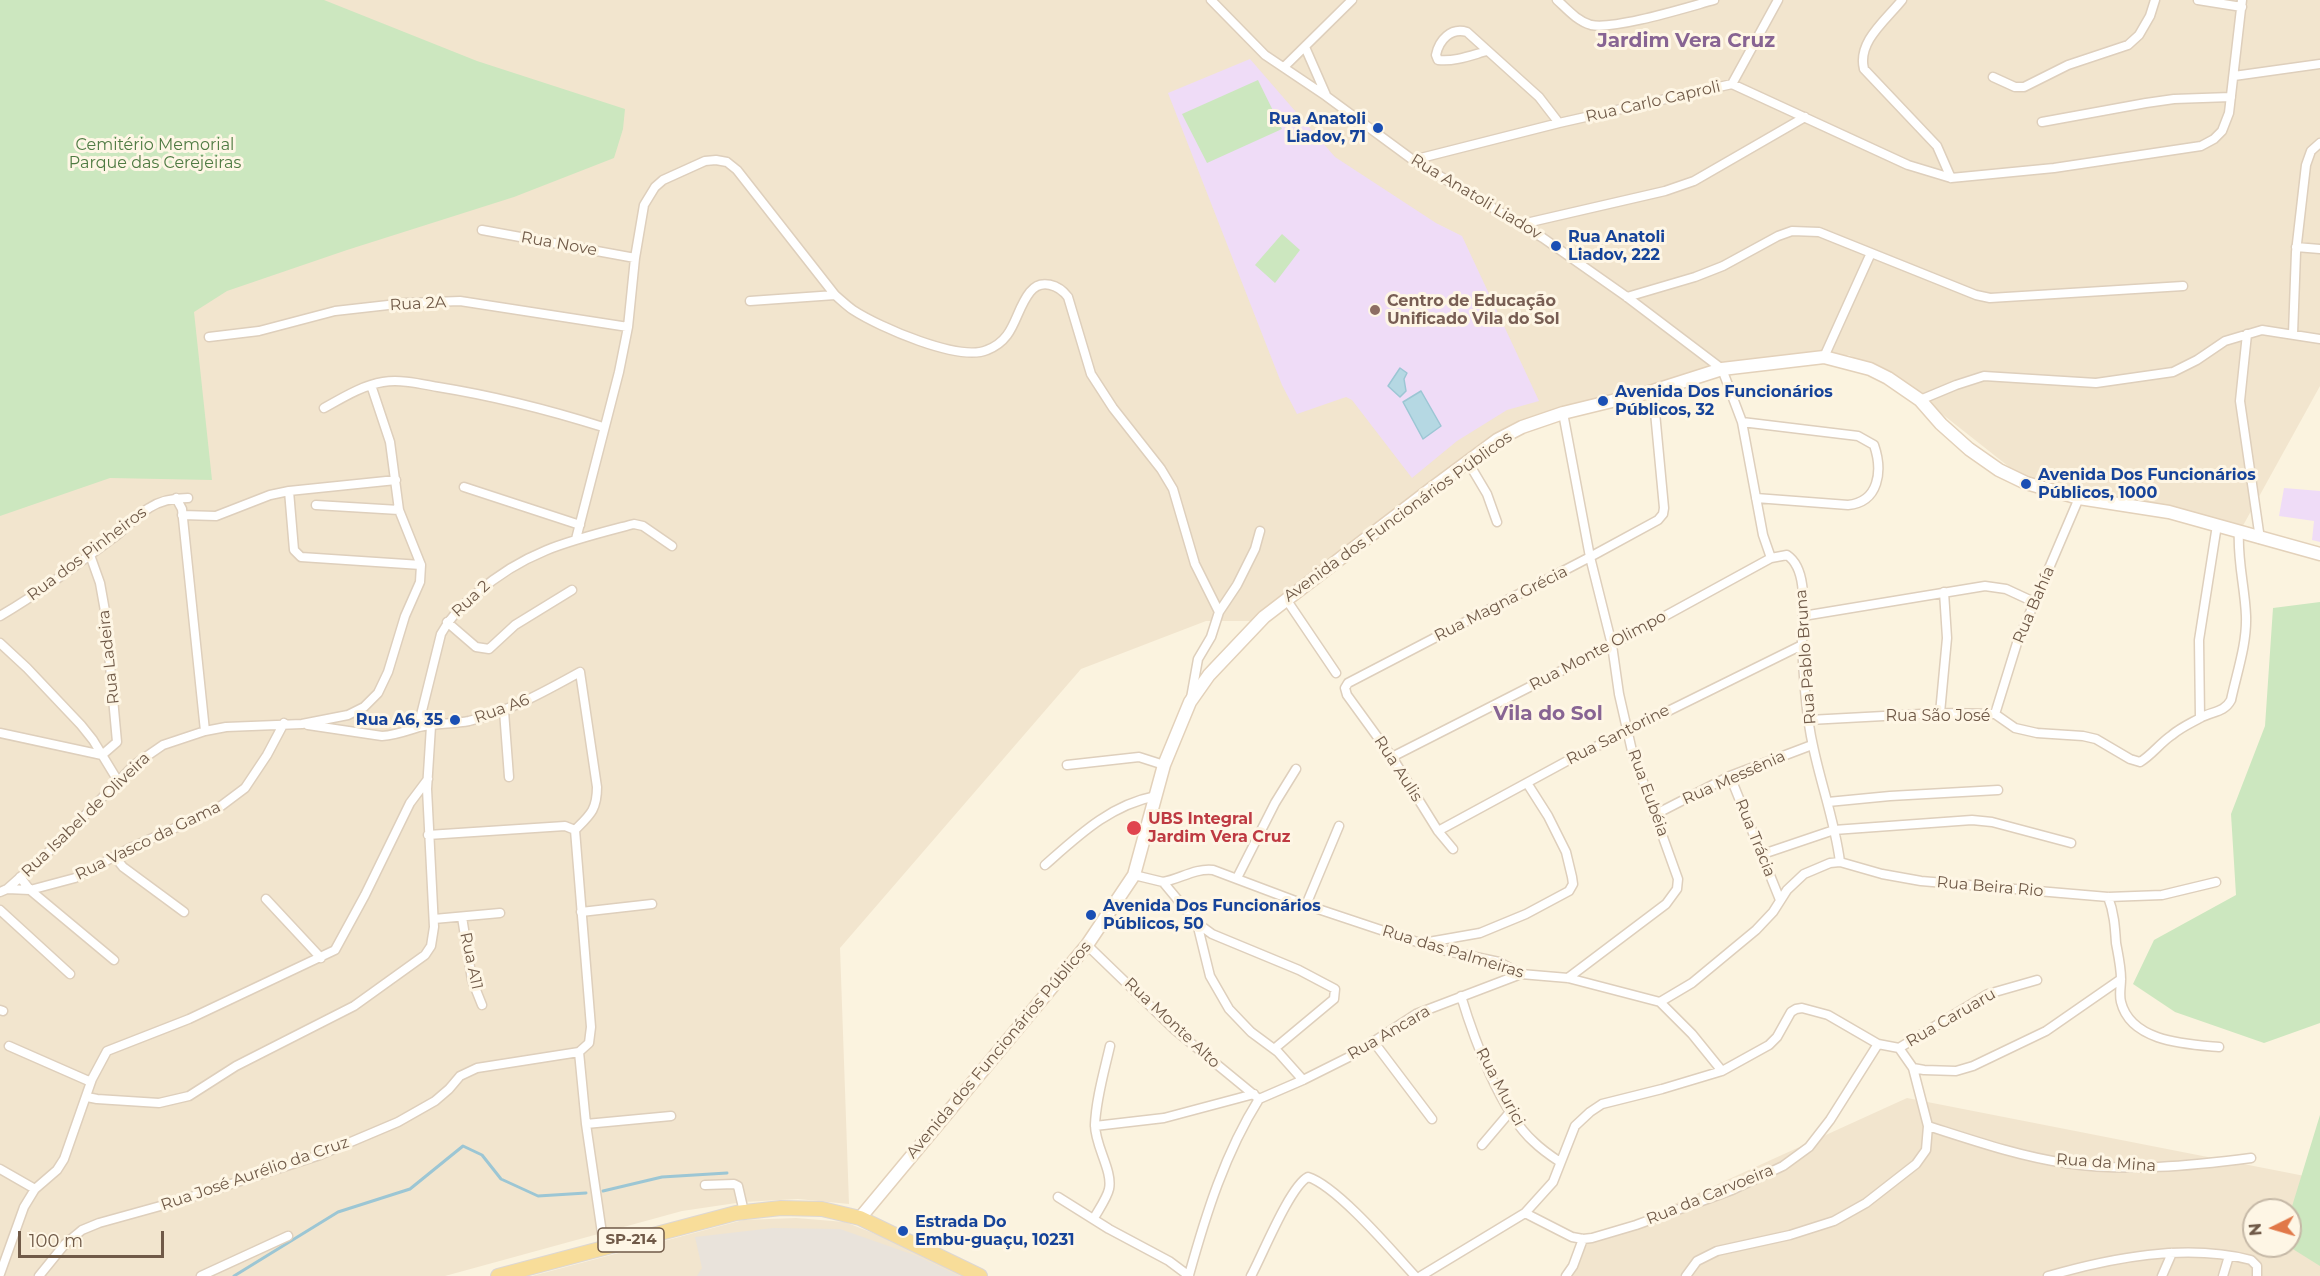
<!DOCTYPE html>
<meta charset="utf-8">
<style>
body{margin:0}
#map{position:relative;width:2320px;height:1276px;overflow:hidden;background:#fbf3df;font-family:Montserrat,sans-serif}
canvas{display:block}
.north{position:absolute;left:2242px;top:1198px;width:60px;height:60px;box-sizing:border-box;background:#fef6e5;border:2px solid #c5b8a6;border-radius:50%;rotate:265deg;font-size:16px;font-weight:700;line-height:24px;text-align:center;color:#705a48}
.north::after{content:'';display:block;margin:auto;width:21px;height:27px;background:#e17848;clip-path:polygon(50% 0,100% 100%,50% 72%,0 100%)}
.scale{position:absolute;left:18px;top:1231px;width:146px;height:27px;box-sizing:border-box;border:3px solid #705a48;border-top:0;padding-left:8px;font-size:18px;line-height:21px;white-space:nowrap;color:#705a48;-webkit-text-stroke:4px #fef6e5;paint-order:stroke}
</style>
<div id="map">
<canvas width="2320" height="1276"></canvas>
<div class="north">N</div>
<div class="scale">100 m</div>
</div>
<script>
const g = document.querySelector('canvas').getContext('2d');
g.lineJoin = 'round';
function fill(path, color) {
  g.fillStyle = color;
  g.fill(path, 'evenodd');
}
function strokePath(path, color, width, dash) {
  g.strokeStyle = color;
  g.lineWidth = width;
  g.lineCap = dash ? 'butt' : 'round';
  g.setLineDash(dash || []);
  g.stroke(path);
}
function write(font, color, halo, rows, align = 'center') {
  g.font = font + ' Montserrat,sans-serif';
  g.lineWidth = 6;
  g.setLineDash([]);
  g.textBaseline = 'middle';
  g.strokeStyle = halo;
  g.fillStyle = color;
  for (const [text, x, y, turn = 0] of rows) {
    g.save();
    g.translate(x, y);
    g.rotate((+turn || 0) * Math.PI / 180);
    g.textAlign = isNaN(turn) ? turn : align;
    if (halo) g.strokeText(text, 0, 0);
    g.fillText(text, 0, 0);
    g.restore();
  }
}
fill(new Path2D(`
 M0 0H2320V386L2240 531 2032 485 1913 391 1849 355 1722 369 1510 428 1255 621H1206L1081 669 840 948 849 1204 798 1199 743 1202 682 1211 445 1276H0Z
 M1907 1098 2320 1179V1276H1562L1582 1246ZM2254 1210H2290V1246H2254Z
 M796 1218 845 1222 982 1276H532L743 1220Z`), '#f2e5ce');
fill(new Path2D(`
 M773 1228 840 1229 917 1256 959 1276H697L702 1268 695 1237Z`), '#e9e3db');
fill(new Path2D(`
 M1250 59 1335 157 1436 223 1462 236 1539 401 1507 410 1457 441 1412 478 1352 400 1346 397 1297 414 1282 385 1168 93Z
 M2284 488 2320 491V542L2312 540 2314 521 2279 516Z`), '#efdcf7');
fill(new Path2D(`
 M0 0H324L477 61 625 109 623 129 614 158 514 197 347 250 227 291 194 312 212 480 110 478 0 516Z
 M1258 80 1282 129 1207 163 1182 114Z
 M1282 234 1300 250 1275 283 1255 265Z
 M2320 602V1023L2264 1043 2175 1012 2133 984 2154 940 2236 895 2231 814 2265 726 2273 608Z
 M2320 1115V1266L2288 1246H2290V1213Z`), '#cce7bf');
const water = new Path2D(`
 M1400 368 1407 373 1404 379 1406 391 1400 397 1388 386Z
 M1421 391 1441 426 1423 439 1403 402Z`);
fill(water, '#b5d8e3');
strokePath(water, '#9cc6d4', 1.5);
strokePath(new Path2D(`
 M603 1191 662 1177 727 1173
 M234 1276 338 1212 410 1189 463 1146 482 1155 501 1179 538 1196 586 1193`), '#9cc6d4', 3);
const street = new Path2D(`
 M1211 0 1265 55 1326 96 1413 160 1543 238 1627 297 1722 369 1742 422 1763 535 1771 558
 M1557 0C1567 9 1577 21 1591 25 1615 30 1688 7 1714 0
 M1902 0C1886 20 1857 42 1864 69L1937 146 1951 178
 M2198 0 2242 7
 M1305 47 1326 95
 M1487 51C1472 55 1455 62 1438 60L1436 55C1439 40 1451 27 1467 32L1539 97 1559 123
 M1284 67 1352 0
 M2234 76 2320 64
 M1993 77 2015 87H2024L2068 65 2128 45 2139 35 2150 16 2155 0
 M1732 84 1778 0
 M2042 122 2146 103 2174 99 2231 97
 M1413 160 1559 123 1732 84 1908 165 1951 178 2054 168 2201 146 2214 139 2222 131 2229 113 2242 0
 M1522 224 1665 191 1694 181 1805 117
 M482 230 635 258
 M2296 247 2320 249
 M1627 297 1695 277 1723 266 1778 236 1792 231 1819 232 1976 295 1990 298 2183 286
 M750 301 835 295
 M2247 334 2240 401 2260 539
 M2293 334 2296 252 2306 165 2311 151 2320 143
 M209 337 259 331 335 311 406 303 460 301 628 327
 M1824 357 1871 253
 M1920 400 1956 385 1984 376 2096 383 2173 372 2197 360 2225 341 2262 330 2320 339
 M324 408C342 398 363 385 383 382 401 379 421 384 438 387 494 396 549 410 603 427
 M1563 413 1590 557 1612 645 1619 694 1632 751 1678 879 1677 889 1666 904 1568 978
 M1742 422 1858 436 1874 445C1883 471 1879 502 1848 505L1756 498
 M1468 462 1487 494 1497 522
 M464 487 580 525
 M289 491 294 550 301 557 421 565
 M176 498 182 509 205 731
 M316 505 399 510
 M182 515 216 516 270 495 289 491 396 480
 M576 539 619 372 628 327 635 258 644 205 655 187 663 180 705 161 716 160 727 162 737 170 835 295C841 300 847 306 853 310 879 327 959 362 987 350 1016 339 1014 312 1030 292 1041 278 1059 285 1068 297L1091 374 1113 408 1161 469 1173 489 1195 564 1219 612
 M1286 599 1336 673
 M0 616C41 592 79 563 117 535 128 526 137 515 149 508 161 500 174 498 188 498
 M1803 616 1985 586 2006 589 2034 602
 M447 622 476 647 489 649 515 625 572 590
 M0 643 27 668 81 725 93 740 118 781
 M1191 698 1198 659 1211 637 1219 612 1237 585 1255 549 1260 531
 M504 711 509 777
 M1940 713 1947 638 1944 592
 M1995 714 2017 643 2079 498
 M2200 718 2199 640 2217 525
 M1809 720 1940 713 1995 714 2015 728 2037 733 2083 736 2096 739 2130 759 2140 762C2152 755 2160 743 2172 735 2180 728 2191 723 2200 718 2212 711 2224 713 2231 700 2237 672 2247 644 2246 616 2245 587 2237 560 2239 531
 M308 725 382 736C396 735 406 731 419 727 435 723 453 724 469 721 510 711 544 692 580 672L597 787C597 810 590 815 575 830
 M418 727 441 634C450 617 462 605 477 593 526 550 573 540 634 524L643 526 672 546
 M0 733 102 755 117 742 105 611 100 583 90 555
 M1392 757 1612 645 1771 558 1787 555C1811 571 1801 621 1802 646 1804 679 1806 715 1813 746 1821 785 1835 822 1840 862
 M1067 765 1139 757 1164 765
 M1730 776 1780 900
 M1828 802 1890 796 1998 790
 M1656 814 1730 776 1812 745
 M1438 831 1567 761 1802 645
 M428 835 565 826 575 830 591 1027 589 1043 579 1052 586 1124 604 1247
 M1453 849 1438 831 1392 757 1347 695 1345 688 1348 683 1590 557 1658 520 1663 514 1664 508 1653 391
 M1763 854 1834 830 1972 820 1992 822 2071 843
 M115 857 123 867 184 912
 M1045 865C1079 835 1110 805 1156 796
 M1134 875 1163 882 1197 923 1210 976 1229 1009 1251 1032 1278 1052 1303 1080
 M20 877 30 890 114 960
 M1237 878 1275 803 1296 769
 M1163 882C1180 879 1195 868 1213 870L1306 905 1438 949 1499 962 1521 974 1568 978 1660 1002 1692 1034 1722 1071
 M7 889 30 890 75 878 128 849 217 809 245 788 267 755 284 723
 M0 892 7 889 53 848 134 765 163 745 205 731 226 727 302 724 348 715 364 707 378 693 388 672 405 616 420 582 421 565 399 510 390 442 371 385
 M2108 897C2114 912 2115 927 2116 943 2118 954 2121 967 2121 979 2121 987 2119 994 2121 1002 2131 1042 2186 1044 2219 1047
 M266 899 321 958
 M1306 905 1339 826
 M0 910 70 974
 M581 912 652 904
 M462 917 472 980 482 1005
 M434 919 500 913
 M1197 923 1212 934 1299 970 1335 989 1334 999 1274 1049
 M1423 943 1480 933 1526 914 1569 891 1573 884 1572 877 1566 852 1548 816 1527 783
 M1087 945 1175 1030 1259 1099
 M1461 996C1474 1039 1501 1113 1534 1142 1542 1150 1551 1156 1560 1162
 M1660 1002 1692 983 1756 930 1773 912 1787 890 1804 874 1830 863 1840 862 1882 874 1921 881 2108 897 2162 895 2216 882
 M0 1010 3 1011
 M1373 1041 1432 1119
 M9 1046 91 1082
 M1899 1048 1988 994 2037 980
 M1913 1068 1924 1070 1956 1071 1973 1066 2046 1031 2121 979
 M87 1097 97 1099 159 1103 189 1096 236 1066 354 1006 425 955 431 946 434 927 427 789 431 726
 M1259 1099 1303 1080 1351 1056 1416 1014 1521 974
 M586 1124 671 1116
 M1095 1126 1164 1118 1254 1094
 M1928 1126C1972 1140 2018 1156 2065 1163 2127 1172 2190 1166 2251 1158
 M1482 1145 1510 1112
 M0 1169 35 1189
 M705 1185 734 1184 738 1186 744 1212
 M1058 1197 1109 1229 1169 1261 1189 1276
 M1525 1213 1572 1237 1583 1239 1592 1238 1636 1225 1732 1190 1783 1166 1809 1147 1830 1120 1878 1044
 M1094 1218C1099 1209 1107 1198 1109 1189 1113 1171 1095 1146 1095 1125 1096 1099 1104 1072 1110 1046
 M0 1274 24 1207 35 1189 57 1170 64 1159 92 1079 107 1051 189 1019 335 950 365 895 410 803 428 779
 M1189 1275C1206 1214 1225 1153 1259 1099
 M39 1276 65 1244 82 1230 99 1223 182 1200 320 1155 398 1122 435 1101 449 1089 460 1076 477 1068 579 1052
 M201 1276 288 1236
 M1251 1276C1262 1256 1290 1186 1308 1177 1337 1186 1393 1252 1415 1276
 M1421 1276 1525 1213 1553 1182 1575 1126 1590 1112 1602 1104 1662 1089 1722 1071 1769 1045 1777 1037 1791 1012 1796 1009 1802 1008 1828 1015 1878 1044 1899 1048
 M1566 1276 1573 1266 1583 1239
 M1686 1276 1697 1261 1717 1251 1790 1235 1834 1221 1866 1203 1916 1164 1926 1150 1928 1126 1913 1068 1899 1048
 M2048 1276C2111 1258 2185 1243 2251 1260L2257 1266V1276
 M2162 1276 2172 1253
 M2223 1276 2229 1256`);
const secondary = new Path2D(`
 M860 1218 1087 945 1134 875 1164 765 1190 702 1209 675 1264 617 1431 489 1497 440 1522 427 1563 413 1653 391 1722 369 1824 357 1870 369 1888 378 1920 400 1941 424 1969 449 1999 470 2026 483 2079 498 2169 512 2320 554`);
const primary = new Path2D(`
 M498 1276 736 1213 781 1208 822 1209 860 1218 980 1276`);
strokePath(street, '#decfbc', 11);
strokePath(secondary, '#e3d1ba', 15);
strokePath(primary, '#ddd7d3', 16);
strokePath(street, '#fff', 8);
strokePath(secondary, '#fff', 12);
strokePath(primary, '#f8dd99', 14);
for (const [x, y, r, color] of [
 [1378,128,6,"#1a4fb4"],
 [1556,246,6,"#1a4fb4"],
 [1375,310,6,"#8d6e63"],
 [1603,401,6,"#1a4fb4"],
 [2026,484,6,"#1a4fb4"],
 [455,720,6,"#1a4fb4"],
 [1134,828,8,"#e0444e"],
 [1091,915,6,"#1a4fb4"],
 [903,1231,6,"#1a4fb4"]
]) {
  const dot = new Path2D();
  dot.arc(x, y, r, 0, 2 * Math.PI);
  g.fillStyle = color;
  g.fill(dot);
  strokePath(dot, '#fef6e5', 2);
}
for (const [x, y, w] of [
 [631,1240,66]
]) {
  const box = new Path2D();
  box.roundRect(x - w / 2, y - 12, w, 24, 4.5);
  g.fillStyle = '#fef6e5';
  g.fill(box);
  strokePath(box, '#705a48', 1.5);
}
write('bold 15px', '#705a48', null, [
 ["SP-214",631,1240]
]);
write('16px', '#705a48', '#fef6e5', [
 ["Rua Carlo Caproli",1653,102,-13],
 ["Rua Anatoli Liadov",1476,197,31],
 ["Rua Nove",559,244,10],
 ["Rua 2A",418,304,-3],
 ["Avenida dos Funcionários Públicos",1398,517,-36],
 ["Rua dos Pinheiros",87,554,-37],
 ["Rua 2",471,599,-43],
 ["Rua Magna Grécia",1501,604,-27],
 ["Rua Bahía",2034,605,-67],
 ["Rua Monte Olimpo",1598,651,-28],
 ["Rua Ladeira",109,657,-96],
 ["Rua Pablo Bruna",1806,657,-94],
 ["Rua A6",502,709,-20],
 ["Rua São José",1938,716],
 ["Rua Santorine",1618,735,-27],
 ["Rua Aulis",1398,769,57],
 ["Rua Messênia",1734,778,-24],
 ["Rua Eubéia",1648,793,70],
 ["Rua Isabel de Oliveira",86,815,-44],
 ["Rua Trácia",1755,838,68],
 ["Rua Vasco da Gama",148,841,-26],
 ["Rua Beira Rio",1990,887,5],
 ["Rua das Palmeiras",1453,952,17],
 ["Rua A11",471,961,78],
 ["Rua Caruaru",1951,1018,-30],
 ["Rua Monte Alto",1172,1023,43],
 ["Rua Ancara",1389,1033,-30],
 ["Avenida dos Funcionários Públicos",999,1050,-50],
 ["Rua Murici",1500,1087,62],
 ["Rua da Mina",2106,1163,4],
 ["Rua José Aurélio da Cruz",255,1174,-19],
 ["Rua da Carvoeira",1710,1195,-22]
]);
write('bold 16px', '#164399', '#fef6e5', [
 ["Rua Anatoli",1366,119,"right"],
 ["Liadov, 71",1366,137,"right"],
 ["Rua Anatoli",1568,237],
 ["Liadov, 222",1568,255],
 ["Avenida Dos Funcionários",1615,392],
 ["Públicos, 32",1615,410],
 ["Avenida Dos Funcionários",2038,475],
 ["Públicos, 1000",2038,493],
 ["Rua A6, 35",443,720,"right"],
 ["Avenida Dos Funcionários",1103,906],
 ["Públicos, 50",1103,924],
 ["Estrada Do",915,1222],
 ["Embu-guaçu, 10231",915,1240]
], 'left');
write('16px', '#4f7b43', '#fef6e5', [
 ["Cemitério Memorial",155,145],
 ["Parque das Cerejeiras",155,163]
]);
write('bold 16px', '#785e54', '#fef6e5', [
 ["Centro de Educação",1387,301],
 ["Unificado Vila do Sol",1387,319]
], 'left');
write('bold 16px', '#be3a42', '#fef6e5', [
 ["UBS Integral",1148,819],
 ["Jardim Vera Cruz",1148,837]
], 'left');
write('bold 20px', '#876493', '#fef6e5', [
 ["Jardim Vera Cruz",1686,41],
 ["Vila do Sol",1548,714]
]);
</script>
